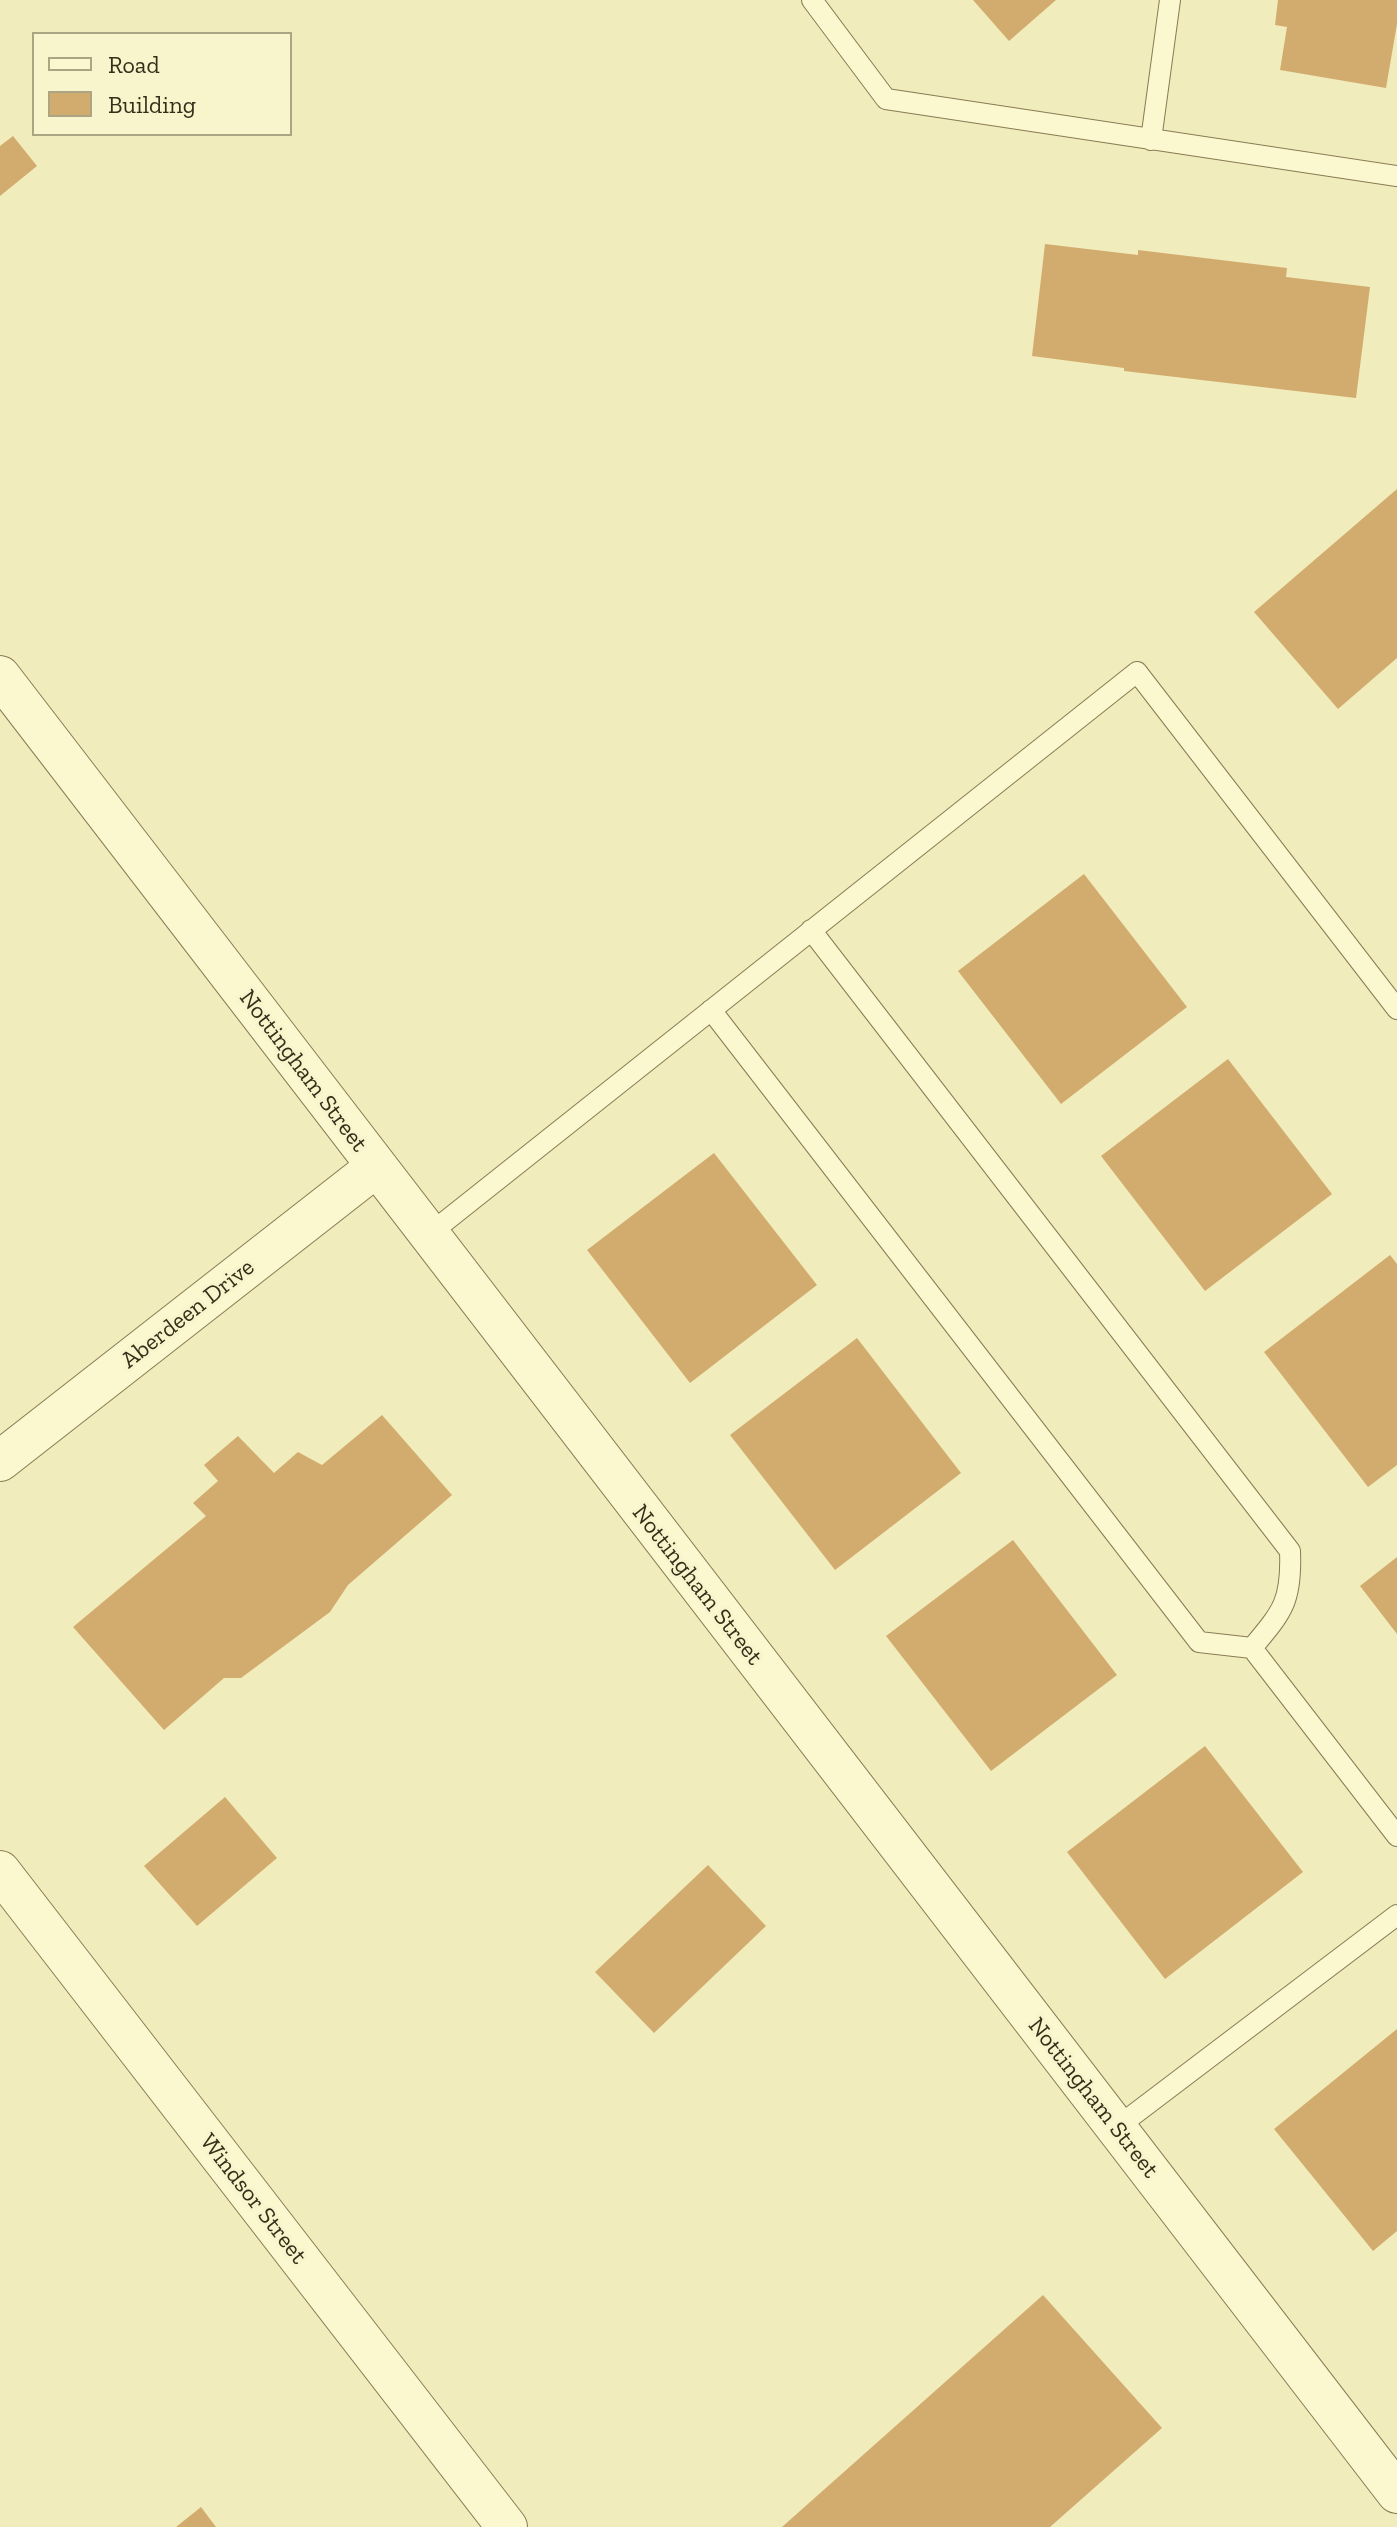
<!DOCTYPE html>
<style>
body{margin:0}
#map{position:relative;width:1397px;height:2527px;overflow:hidden;background:#f1ecbb;font-family:"Zilla Slab",serif}
canvas{display:block}
.legend{position:absolute;left:32px;top:32px;width:260px;height:104px;box-sizing:border-box;background:#f8f4cb;border:2px solid #aba584;margin:0;padding:10px 14px;list-style:none;font-size:24px;color:#372e1a}
.legend li{display:flex;align-items:center;gap:16px;height:40px}
.legend b{width:40px;border:2px solid #aba584}
</style>
<div id="map">
<canvas width="1397" height="2527"></canvas>
<ul class="legend">
<li><b style="height:10px;background:#fbf7cf"></b>Road</li>
<li><b style="height:22px;background:#d2ac6e"></b>Building</li>
</ul>
</div>
<script>
const g = document.querySelector('canvas').getContext('2d');
g.lineJoin = 'round';
function fill(path, color) {
  g.fillStyle = color;
  g.fill(path, 'evenodd');
}
function strokePath(path, color, width, dash) {
  g.strokeStyle = color;
  g.lineWidth = width;
  g.lineCap = dash ? 'butt' : 'round';
  g.setLineDash(dash || []);
  g.stroke(path);
}
function write(font, color, halo, rows, align = 'center') {
  g.font = font + ' "Zilla Slab",serif';
  g.lineWidth = 6;
  g.setLineDash([]);
  g.textBaseline = 'middle';
  g.strokeStyle = halo;
  g.fillStyle = color;
  for (const [text, x, y, turn = 0] of rows) {
    g.save();
    g.translate(x, y);
    g.rotate((+turn || 0) * Math.PI / 180);
    g.textAlign = isNaN(turn) ? turn : align;
    if (halo) g.strokeText(text, 0, 0);
    g.fillText(text, 0, 0);
    g.restore();
  }
}
fill(new Path2D(`
 M973 0H1056L1009 41Z
 M1278 0H1397V24L1386 88 1280 70 1287 27 1275 25Z
 M13 136 37 166 0 196V146Z
 M1045 244 1138 255V250L1287 268 1286 277 1370 287 1356 398 1124 371V368L1032 356Z
 M1397 489V658L1338 709 1254 612Z
 M1084 874 1187 1007 1061 1104 958 971Z
 M1228 1059 1332 1194 1205 1291 1101 1156Z
 M714 1153 817 1285 690 1383 587 1250Z
 M1390 1255 1397 1264V1465L1368 1487 1264 1352Z
 M857 1338 961 1473 835 1570 730 1435Z
 M382 1415 452 1495 348 1585 330 1612 241 1678H224L164 1730 73 1627 206 1516 193 1503 218 1481 204 1465 238 1436 274 1473 298 1452 322 1465Z
 M1013 1540 1117 1675 991 1771 886 1636Z
 M1397 1557V1634L1360 1586Z
 M1205 1746 1303 1872 1165 1979 1067 1852Z
 M225 1797 277 1858 197 1926 144 1866Z
 M708 1865 766 1926 654 2033 595 1972Z
 M1397 2029V2231L1373 2251 1274 2129Z
 M1043 2295 1162 2428 1050 2527H782Z
 M201 2507 216 2527H176Z`), '#d2ac6e');
const service = new Path2D(`
 M812 0 886 99 1397 176
 M1151 140 1170 0
 M711 1010 1199 1642 1252 1648C1283 1611 1292 1601 1290 1551L811 930
 M428 1235 1137 672 1397 1009
 M1252 1648 1397 1836
 M1116 2128 1397 1915`);
const minor = new Path2D(`
 M0 676 1397 2493
 M0 1461 376 1167
 M0 1871 507 2527`);
strokePath(service, '#897b54', 22);
strokePath(minor, '#897b54', 42);
strokePath(service, '#fbf7cf', 20);
strokePath(minor, '#fbf7cf', 40);
write('24px', '#372e1a', '#f8f4cb', [
 ["Nottingham Street",303,1071,53],
 ["Aberdeen Drive",188,1314,-38],
 ["Nottingham Street",697,1585,52],
 ["Nottingham Street",1093,2098,52],
 ["Windsor Street",253,2199,52]
]);
</script>
